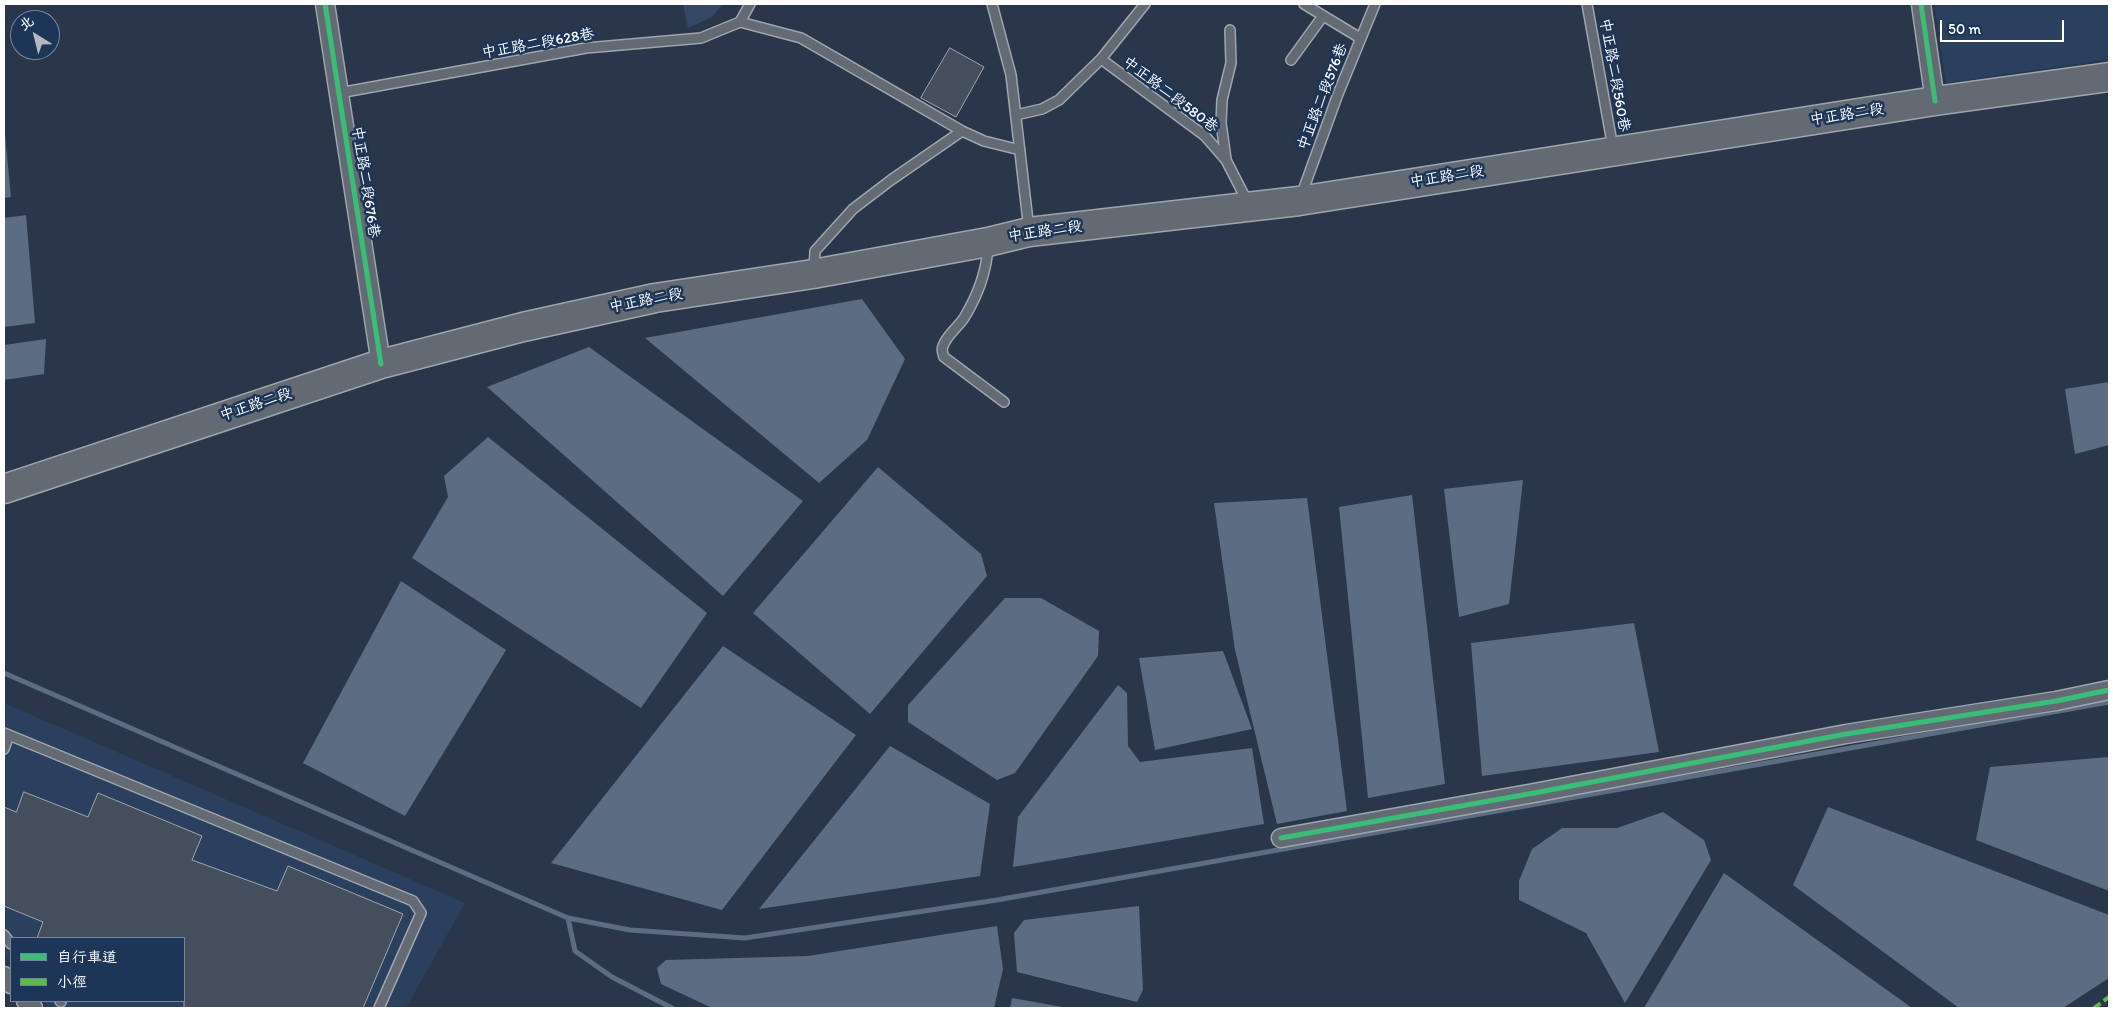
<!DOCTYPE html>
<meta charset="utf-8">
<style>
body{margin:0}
#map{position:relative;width:2113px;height:1012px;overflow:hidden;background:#2a374a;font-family:Itim,"LXGW WenKai TC",sans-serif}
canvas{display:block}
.frame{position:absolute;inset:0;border:5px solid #fff;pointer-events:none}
.legend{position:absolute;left:10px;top:937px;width:175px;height:65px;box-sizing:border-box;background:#1d3557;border:1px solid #77869a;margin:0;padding:6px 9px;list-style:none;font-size:15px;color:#fff}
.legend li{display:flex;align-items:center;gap:10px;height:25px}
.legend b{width:25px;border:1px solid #77869a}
.north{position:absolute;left:10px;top:10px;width:50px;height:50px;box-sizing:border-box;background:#1d3557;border:1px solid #77869a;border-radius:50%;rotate:324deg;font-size:14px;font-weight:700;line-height:20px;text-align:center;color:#fff}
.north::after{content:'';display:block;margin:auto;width:18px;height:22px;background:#b4b9c0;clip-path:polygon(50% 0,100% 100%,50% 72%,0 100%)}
.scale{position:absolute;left:1940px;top:20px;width:124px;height:22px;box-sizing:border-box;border:2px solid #fff;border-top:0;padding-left:6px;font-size:15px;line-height:18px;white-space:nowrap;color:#fff;-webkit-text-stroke:4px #1d3557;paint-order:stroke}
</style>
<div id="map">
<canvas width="2113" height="1012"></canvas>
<div class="frame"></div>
<ul class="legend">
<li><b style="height:6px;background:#3abd76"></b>自行車道</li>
<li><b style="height:6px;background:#5cbc4b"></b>小徑</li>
</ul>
<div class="north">北</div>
<div class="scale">50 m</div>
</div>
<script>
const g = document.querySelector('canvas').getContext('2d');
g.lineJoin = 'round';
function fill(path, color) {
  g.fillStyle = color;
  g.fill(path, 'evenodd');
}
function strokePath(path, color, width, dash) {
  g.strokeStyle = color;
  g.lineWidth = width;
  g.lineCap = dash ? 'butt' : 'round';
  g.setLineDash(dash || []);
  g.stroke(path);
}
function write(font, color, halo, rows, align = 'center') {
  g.font = font + ' Itim,"LXGW WenKai TC",sans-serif';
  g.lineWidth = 5;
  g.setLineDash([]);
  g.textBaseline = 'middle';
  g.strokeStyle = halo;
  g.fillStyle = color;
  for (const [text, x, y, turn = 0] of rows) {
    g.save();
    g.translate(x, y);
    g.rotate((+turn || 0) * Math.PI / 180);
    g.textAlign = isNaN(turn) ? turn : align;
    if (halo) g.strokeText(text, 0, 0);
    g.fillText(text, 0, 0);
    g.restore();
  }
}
fill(new Path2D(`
 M1934 4H2109V59L1946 83Z
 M4 703 465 903 406 1008H50L43 1001H184V938H11V964L4 955Z`), '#2a405e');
fill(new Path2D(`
 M683 4H723L712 17 688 28Z`), '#344865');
fill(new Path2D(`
 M4 124 11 197 4 198Z
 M26 215 35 323 4 327V218Z
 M862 299 905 359 867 440 819 483 645 338Z
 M46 339 44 374 4 380V345Z
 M589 347 803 501 723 596 487 387Z
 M2109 382V445L2075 454 2065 389Z
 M488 437 707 613 641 708 412 558 448 497 444 476Z
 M878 467 981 554 987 576 870 714 753 613Z
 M1523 480 1509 604 1459 617 1444 489Z
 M1412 495 1445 784 1368 798 1339 507Z
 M1307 498 1347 811 1277 824 1235 650 1214 503Z
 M401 581 506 650 405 816 303 763Z
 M1005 598H1041L1099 631 1098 656 1015 773 997 780 908 722V705Z
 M1634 623 1659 752 1482 776 1471 643Z
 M723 646 856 735 722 910 551 863Z
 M1223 651 1252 729 1155 750 1139 658Z
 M1118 685 1127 693 1128 746 1140 762 1252 748 1264 824 1013 867 1018 817Z
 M890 746 990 804 980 876 759 909Z
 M2109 757V891L1976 840 1990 767Z
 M1828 807 2109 915V978L2063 1008H1959L1793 885Z
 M1663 812 1704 840 1711 860 1625 1003 1586 933 1519 900V881L1532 849 1562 828H1617Z
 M1724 873 1912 1008H1644Z
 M1139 906 1143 990 1137 1002 1017 972 1014 933 1024 920Z
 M997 926 1003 969 994 1008H712L661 984 657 968 666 960 808 956Z
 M1012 998 1068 1008H1010Z`), '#5c6d83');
strokePath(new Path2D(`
 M4 673 568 918 630 930 745 938 997 900 2109 702
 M568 918 575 951 612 977 672 1008`), '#5c6d83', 5);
const building = new Path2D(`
 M950 48 984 67 956 117 921 98Z
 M24 792 88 817 98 793 202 836 192 860 277 891 288 866 403 914 363 1008H184V938H37L43 922 4 906V807L16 812Z`);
fill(building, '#444e5c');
strokePath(building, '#9fa5ae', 1);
const service = new Path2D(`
 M992 4 1011 75 1029 230
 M1304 4 1360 38
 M1587 4 1613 148
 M740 22 801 38 962 131 984 141 1020 150
 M1101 59 1205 136 1226 160 1248 203
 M1291 60 1323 16
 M339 93 586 48 701 38 740 22 750 4
 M1016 115 1042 109 1059 100 1101 59 1145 4
 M1226 159 1221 123 1222 100 1231 63 1230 30
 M1301 196 1338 94 1375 4
 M988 245C987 271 978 295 964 318 958 327 946 336 943 346 941 350 943 354 944 357L1004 402
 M814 270 815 251 853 209 891 180 962 131
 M4 733 413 901 421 913 379 1008
 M4 749 9 735
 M4 935 11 944
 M60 1001 61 1002`);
const minor = new Path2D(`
 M325 4 381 364
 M1921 4 1935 101
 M1281 838 1534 793 1846 734 2056 701 2109 690
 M4 976 11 984
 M26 1001 33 1008`);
const primary = new Path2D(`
 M4 489 381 364 523 327 655 298 813 274 988 242 1029 232 1299 201 1935 101 2109 77`);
strokePath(service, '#9fa5ae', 12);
strokePath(minor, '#9fa5ae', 21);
strokePath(primary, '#9fa5ae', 31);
strokePath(service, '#636a74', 9);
strokePath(minor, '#636a74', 18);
strokePath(primary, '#636a74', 28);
strokePath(new Path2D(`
 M2094 1008 2109 997`), '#5cbc4b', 4, [8, 4]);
strokePath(new Path2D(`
 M325 4 381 364
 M1921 4 1935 101
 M1281 838 1534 793 1846 734 2056 701 2109 690`), '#3abd76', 5);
write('15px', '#fff', '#1d3557', [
 ["中正路二段628巷",538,44,-10],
 ["中正路二段560巷",1614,75,80],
 ["中正路二段580巷",1170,95,37],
 ["中正路二段576巷",1323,97,-69],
 ["中正路二段",1847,115,-9],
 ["中正路二段",1447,177,-9],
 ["中正路二段676巷",365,182,81],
 ["中正路二段",1045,232,-8],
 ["中正路二段",646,301,-11],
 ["中正路二段",256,405,-18]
]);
</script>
